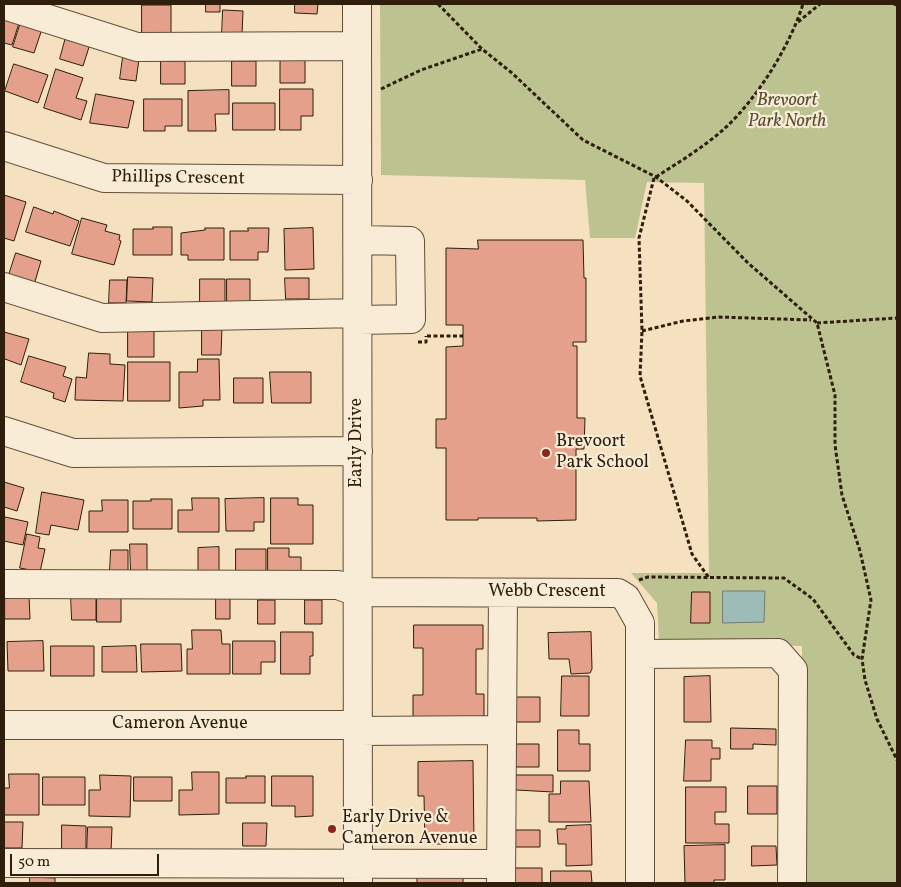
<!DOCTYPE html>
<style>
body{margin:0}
#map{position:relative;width:901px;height:887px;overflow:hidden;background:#f5e1c0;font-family:Vollkorn,serif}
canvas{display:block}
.frame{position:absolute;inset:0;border:5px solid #2e1e0b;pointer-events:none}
.scale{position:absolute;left:10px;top:854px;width:149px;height:22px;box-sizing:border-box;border:2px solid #2e1e0b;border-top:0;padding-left:6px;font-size:15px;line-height:18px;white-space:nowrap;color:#2e1e0b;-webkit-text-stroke:4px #f8ecd6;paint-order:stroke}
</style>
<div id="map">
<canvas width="901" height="887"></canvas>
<div class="frame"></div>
<div class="scale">50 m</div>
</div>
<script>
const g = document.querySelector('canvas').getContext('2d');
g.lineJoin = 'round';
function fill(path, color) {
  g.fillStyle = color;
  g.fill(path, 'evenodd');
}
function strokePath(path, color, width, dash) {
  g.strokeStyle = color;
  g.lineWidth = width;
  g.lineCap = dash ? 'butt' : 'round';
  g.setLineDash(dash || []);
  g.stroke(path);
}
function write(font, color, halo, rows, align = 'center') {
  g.font = font + ' Vollkorn,serif';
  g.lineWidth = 4.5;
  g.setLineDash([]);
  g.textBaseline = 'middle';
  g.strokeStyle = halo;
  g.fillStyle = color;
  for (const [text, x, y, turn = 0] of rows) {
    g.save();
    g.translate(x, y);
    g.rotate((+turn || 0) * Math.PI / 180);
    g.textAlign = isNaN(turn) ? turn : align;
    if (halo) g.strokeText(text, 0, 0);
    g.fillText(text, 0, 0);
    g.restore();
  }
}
fill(new Path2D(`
 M380 4H897V883H802V646L659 643 657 603 631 573H709L704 183 647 182 635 238H590L585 180 381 175Z`), '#bdc291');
const water = new Path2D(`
 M723 591H765L764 622 723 623Z`);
fill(water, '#9dbcb8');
strokePath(water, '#717d73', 1);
const building = new Path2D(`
 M206 4H220V12H206Z
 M295 4H318L317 14 295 13Z
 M142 5H171V33H142Z
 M223 10 243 11 242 34H222Z
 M4 18 19 23 12 45 4 43Z
 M21 22 42 29 34 53 13 47Z
 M66 37 90 44 83 66 60 59Z
 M305 56V83H280V57Z
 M123 57 139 59 136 81 120 79Z
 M161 61H185V84H161Z
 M232 61H256V86H232Z
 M14 64 48 75 38 103 5 91Z
 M56 69 83 78 76 98 87 101 81 120 44 108Z
 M280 89H313V116H301V130H280Z
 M229 90V114H215L216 131H188V91Z
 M96 94 134 101 128 128 90 123Z
 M144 99H182V126H165V131H144Z
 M233 103H275V130H233Z
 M4 195 26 202 14 241 4 238Z
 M34 207 53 214 54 211 79 221 70 246 26 232Z
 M82 218 107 225 105 231 120 235 119 240 121 241 114 265 72 254Z
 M153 227H172V255H133V229H153Z
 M205 228H224V260H188V255H181V233L205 230Z
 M248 228H269L268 252H258V260H230V231H248Z
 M313 228 314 269 285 270 284 229Z
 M478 240H583L584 278H586V342H573V346H577V418H585L584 449H576V520L537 521V518H478V520H446V448H436V419H446V347L463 346V325H446V248L478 249Z
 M16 253 41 261 34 285 8 278Z
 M128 277 153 278 152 302 127 301Z
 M285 278H309V299H286Z
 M200 279H225V303H200Z
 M227 279H250V303H227Z
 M110 280H127L126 303H109Z
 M202 327H222L221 355H202Z
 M128 328H154V357H128Z
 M4 332 29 339 21 365 5 359 4 362Z
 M89 353 110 354V364L125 365 123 401 75 400 76 377 86 378Z
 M29 356 66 367 63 376 72 379 65 402 53 398 54 393 21 382Z
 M198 359H219L220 400H203V406L179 408V372H197Z
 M128 362H170V401H128Z
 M270 372H311V403H272Z
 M234 378H263V403H234Z
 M4 482 24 488 17 511 4 507Z
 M42 492 84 500 78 530 51 525 49 535 36 533Z
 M192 498H219V532H178V510H192Z
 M264 498V522H254V531H226L225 499Z
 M271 498H298V505H313V544H271Z
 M151 499H172V529H133V501H151Z
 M102 500H128V532H89V511H102Z
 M5 517 28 522 23 545 4 541Z
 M27 534 40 537 38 548 45 549 40 572 20 568Z
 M130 544H147V573H131Z
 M219 547V571H198V548Z
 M268 548H289V557H301V573H268Z
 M236 549H266V572H236Z
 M111 550H128V572L110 571Z
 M692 592H710V623H691Z
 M5 595H29L30 619H5Z
 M71 596H96V620H72Z
 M97 596H121V622H97Z
 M216 597H230V619H216Z
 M258 600H275V624H258Z
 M305 600H322V624H305Z
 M414 625H483V649H476V694H484V721H413V695H423V648H414Z
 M192 630H221L222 644H230V674H187V649H192Z
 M281 632H313V656H310V674H281Z
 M591 632 592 669 590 673 571 674 569 659H549L548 633Z
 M43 641 44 671H8L7 642Z
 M233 641H275V662H261V674H233Z
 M141 644H181L182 671 142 672Z
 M51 646H94V676H51Z
 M136 646 137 672H102V647Z
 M562 676H589V716H561Z
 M710 676 711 722H684V677Z
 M515 697H540V722H515Z
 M731 728 776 729V745L753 744V749H731Z
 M558 730H579V744H590V771H558Z
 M686 740H712V748H720V759H711V781H684Z
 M516 744H539V767H516Z
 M473 761 474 844H425L424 796H418V762Z
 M192 772H219V814L179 815V790H192Z
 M9 774H39V815H4V788H9Z
 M100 775 131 776 130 817 89 816V790H100Z
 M516 775H553V792L516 790Z
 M246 776H265V803H226V778H246Z
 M272 776H313V816L295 817V806H272Z
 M43 777H85V805H43Z
 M134 777H172V801H134Z
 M561 781H589L591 822H549V794H560Z
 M748 786H777V814H748Z
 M686 787H726V812H715V824H729V843H686Z
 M4 822H23L22 848H4Z
 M243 823H267L266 846H243Z
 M62 825 86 826V851H62Z
 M591 825 592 865 566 866V844H558L557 829H566V826Z
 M88 827H112L111 853H87Z
 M516 830H540V847H516Z
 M725 845V880H714V883H685L684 846Z
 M752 846H776L777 865 752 866Z
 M515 868H542V883H515Z
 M551 871H591L592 883H551Z
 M463 872V883H417V873Z
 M30 877 55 878V883H30Z`);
fill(building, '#e5a08b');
strokePath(building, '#2e1e0b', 1);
const minor = new Path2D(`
 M357 4 358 883
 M4 5 137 47 357 46
 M4 146 104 178 358 180
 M358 240 410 241 411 319 359 320
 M4 287 102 318 359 313
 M4 431 73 453 358 451
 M4 584 338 585 357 592 618 593 626 598 640 623V883
 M641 654 778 653 793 670 792 883
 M4 725H357
 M357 731 502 730
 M4 863 501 864
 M501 883 503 593`);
strokePath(minor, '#604f38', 30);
strokePath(new Path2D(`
 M438 4 482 49 512 73 583 140 656 177 687 201 748 263 817 323 835 395V445L842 495 860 551 871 600 862 659 865 680 877 719 897 760
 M894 4 897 5
 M798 22 820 4
 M381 89 421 70 482 49
 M656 177C679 162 704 147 724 129 757 99 790 46 803 4
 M654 178 639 238 642 331 640 376 692 554 709 578
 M817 323 897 318
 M642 331 683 321 718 317 811 320
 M427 336H463
 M418 342H426V336
 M639 580 648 577 784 578 813 599 854 655 862 659`), '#2e1e0b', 3, [4, 2.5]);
strokePath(minor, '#f8ecd6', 28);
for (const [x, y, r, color] of [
 [546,453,5,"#8f2418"],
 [332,829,5,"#8f2418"]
]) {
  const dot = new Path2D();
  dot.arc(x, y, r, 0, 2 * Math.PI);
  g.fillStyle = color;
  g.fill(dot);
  strokePath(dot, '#f8ecd6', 2);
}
write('italic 18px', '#594f33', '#f8ecd6', [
 ["Brevoort",787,102],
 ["Park North",787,123]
]);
write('18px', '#2e1e0b', '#f8ecd6', [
 ["Phillips Crescent",178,179,1],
 ["Early Drive",358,443,-90],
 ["Webb Crescent",547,593],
 ["Cameron Avenue",180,725]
]);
write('18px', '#2e1e0b', '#f8ecd6', [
 ["Brevoort",556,443],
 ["Park School",556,464],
 ["Early Drive &",342,819],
 ["Cameron Avenue",342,840]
], 'left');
</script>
